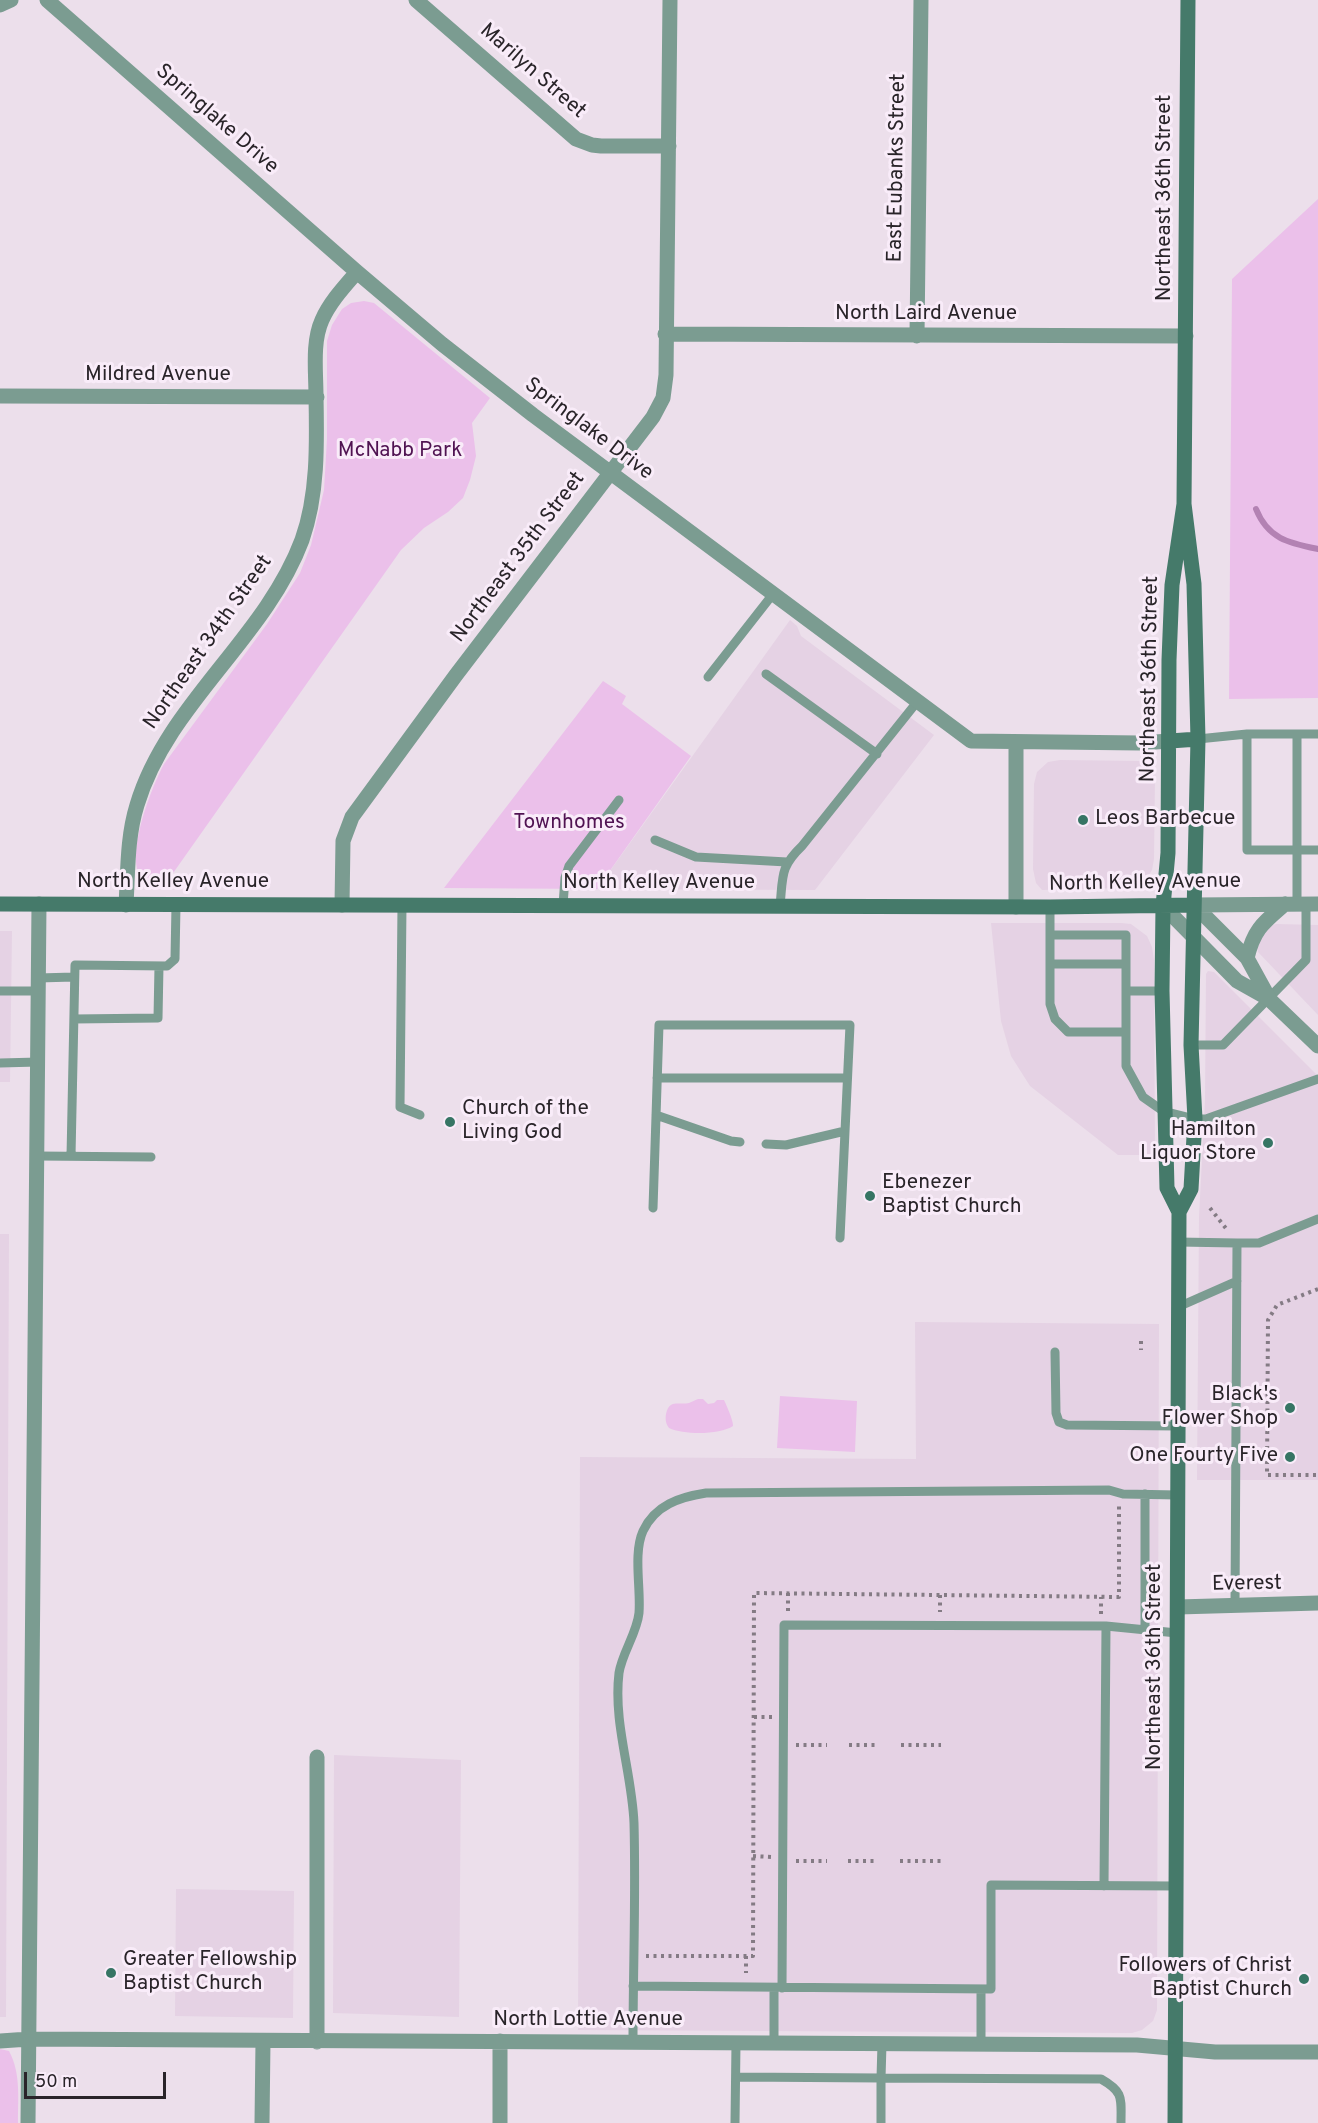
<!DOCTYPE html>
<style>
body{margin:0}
#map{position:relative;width:1318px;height:2123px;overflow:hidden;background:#ecdfeb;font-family:Overpass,sans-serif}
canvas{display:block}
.scale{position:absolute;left:24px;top:2072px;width:142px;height:27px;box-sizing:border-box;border:3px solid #292429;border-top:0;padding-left:8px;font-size:18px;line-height:21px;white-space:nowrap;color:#292429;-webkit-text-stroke:4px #f9ecf9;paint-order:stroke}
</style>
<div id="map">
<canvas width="1318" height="2123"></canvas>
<div class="scale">50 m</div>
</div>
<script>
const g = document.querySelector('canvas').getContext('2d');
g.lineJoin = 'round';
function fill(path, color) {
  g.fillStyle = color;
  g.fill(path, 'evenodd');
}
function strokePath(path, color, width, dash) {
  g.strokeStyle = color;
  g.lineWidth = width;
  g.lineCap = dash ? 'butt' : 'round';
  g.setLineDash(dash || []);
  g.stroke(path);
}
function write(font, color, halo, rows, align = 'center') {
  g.font = font + ' Overpass,sans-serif';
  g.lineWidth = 6;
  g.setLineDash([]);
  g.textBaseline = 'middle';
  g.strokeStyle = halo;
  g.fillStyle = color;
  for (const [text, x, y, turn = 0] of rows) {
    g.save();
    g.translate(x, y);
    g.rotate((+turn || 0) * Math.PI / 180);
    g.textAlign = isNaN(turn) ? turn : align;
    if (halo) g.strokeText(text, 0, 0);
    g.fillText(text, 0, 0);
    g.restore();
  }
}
fill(new Path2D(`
 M790 620 797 626 801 636 934 735 815 890 597 889Z
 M1060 760 1140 761 1150 764 1155 777 1154 859 1152 870 1147 878 1137 884 1124 888 1042 890 1036 883 1033 869 1034 784 1037 772 1048 762Z
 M991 923H1121L1131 924 1147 936 1152 947 1154 960 1155 1155H1118L1030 1086 1011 1056 1001 1021Z
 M1276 924 1318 925V1015L1258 952 1257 944 1267 927Z
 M0 931H12L10 1082H0Z
 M1208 971 1214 972 1318 1076V1480H1197L1199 1217 1205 1100 1206 974Z
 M0 1234H9L6 2017H0Z
 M915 1322 1159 1324 1157 2010 1153 2021 1142 2030 1132 2033 578 2030 580 1457 916 1459Z
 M334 1755 461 1760 459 2017 333 2013Z
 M176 1889 294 1891 293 2018 175 2016Z`), '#e5d2e4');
fill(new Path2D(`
 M1318 199V698L1229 699 1232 279Z
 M364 301 374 303 490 398 472 423 476 456 470 480 463 498 448 512 424 528 401 550 171 876 175 888C166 888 156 889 147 884 119 867 152 786 164 764L267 624 300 573 311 545 324 490 327 439V341L332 325 342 309 351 303Z
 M603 681 626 696 622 704 691 756 597 889 444 888Z
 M780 1396 857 1401 855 1452 777 1448Z
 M698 1399H703L708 1404 714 1403 717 1400H724C726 1404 734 1422 733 1426 720 1435 684 1435 669 1428 666 1424 665 1420 666 1414 669 1399 678 1405 689 1403 692 1402 695 1400 698 1399Z
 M0 2049 9 2051C21 2073 18 2099 18 2123H0Z`), '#ebc0ea');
strokePath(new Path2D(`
 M1256 509C1268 539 1289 543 1318 549`), '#b382b3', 6);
strokePath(new Path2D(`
 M1210 1208 1228 1231
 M1318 1289 1277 1305 1268 1320 1267 1475H1318
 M1141 1341V1350
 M788 1593V1613
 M940 1595V1612
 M1101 1614V1597
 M754 1717H772
 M796 1745H827
 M849 1745H879
 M901 1745H941
 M753 1856 771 1857
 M796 1861H827
 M848 1861H878
 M900 1861H941
 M646 1956H753L754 1593 1119 1597V1506
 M746 1956V1973`), '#847b84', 4, [3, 4.5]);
strokePath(new Path2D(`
 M766 674 877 754
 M708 677 773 594
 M1247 734V850H1318
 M1297 734V904
 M1198 739 1247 734H1318
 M655 840 696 857 787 862
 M402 905 400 1107 420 1115
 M563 905 565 878 569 866 619 800
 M780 906C783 876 780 867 802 846L917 702
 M1050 907V1004L1055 1019 1068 1032H1126V935H1050
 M1050 964H1126
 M38 978 74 977
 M0 991H38
 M1126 991H1162
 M74 1019 158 1018 159 966
 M1126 1032V1066L1143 1097 1163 1111 1195 1119H1206L1318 1079
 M1191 1045H1223L1306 960V904
 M0 1063 38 1062
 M657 1078H847
 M656 1115 731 1141 740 1142
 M766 1144 786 1145 845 1131
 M37 1156 151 1157
 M71 1156 75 965 167 966 175 959 176 905
 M653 1208 659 1025H850L840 1238
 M1178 1242 1237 1243
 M1178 1307 1237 1281
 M1055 1352 1056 1413 1059 1422 1067 1425 1178 1426
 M1145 1494V1630
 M1235 1606 1237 1243H1259L1318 1219
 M1104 1886 1106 1626
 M633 1986 991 1989V1885L1176 1886
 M782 1988 784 1625 1106 1626 1177 1633
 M633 2042C633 1969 636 1896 634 1823 632 1773 613 1723 619 1673 622 1653 637 1633 639 1613 641 1589 633 1553 643 1531 655 1505 680 1497 706 1493L1109 1490 1123 1494 1178 1495
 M774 2043V1988
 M882 2044 881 2078 1101 2079C1124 2092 1121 2098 1121 2123
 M981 2045V1989
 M736 2077 881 2078V2123
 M735 2123 736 2043`), '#7b9c91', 9);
strokePath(new Path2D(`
 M47 0 357 272 442 344 533 415 971 741 1140 743 1170 741
 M416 0 576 139 592 145 601 146H669
 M0 5 11 0
 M665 334 1186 336
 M917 336 921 0
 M0 396 317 397
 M126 905C128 871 127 837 137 805 167 704 265 639 302 540 318 495 317 444 316 396 316 372 312 342 322 320 330 302 344 287 357 272
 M342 905 343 841 352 817 456 675 653 417 663 398 666 375 670 0
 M1016 907V742
 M1178 1607 1318 1603
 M0 2041 29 2039 1137 2045 1215 2052H1318
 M317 2042V1757
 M28 2123 39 904
 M262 2123 263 2041
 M500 2123V2041`), '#7b9c91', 15);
strokePath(new Path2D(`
 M1194 905 1318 904
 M1194 905 1247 958 1269 998
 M1163 906 1237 981 1269 999 1318 1046
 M1247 958C1254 929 1263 923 1285 904`), '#7b9c91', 15);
strokePath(new Path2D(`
 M1170 741 1198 739
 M0 904 1050 907 1194 905
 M1179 1212 1191 1189 1195 1119 1191 1045 1198 739 1194 584 1184 504 1188 0
 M1175 2123 1179 1212 1167 1188 1162 991 1163 906 1168 853 1169 660 1172 585 1184 504`), '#457a6a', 15);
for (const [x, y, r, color] of [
 [1083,820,6,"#367564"],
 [450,1122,6,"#367564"],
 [1268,1143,6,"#367564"],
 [870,1196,6,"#367564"],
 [1290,1408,6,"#367564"],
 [1290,1457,6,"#367564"],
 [111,1973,6,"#367564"],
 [1304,1979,6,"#367564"]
]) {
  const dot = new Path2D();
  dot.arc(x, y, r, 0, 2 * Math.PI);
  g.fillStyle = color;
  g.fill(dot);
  strokePath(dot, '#f9ecf9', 2);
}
write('21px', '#292429', '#f9ecf9', [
 ["Marilyn Street",532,72,41],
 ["Springlake Drive",216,120,41],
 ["East Eubanks Street",898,168,-89],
 ["Northeast 36th Street",1166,198,-90],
 ["North Laird Avenue",926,315],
 ["Mildred Avenue",158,376],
 ["Springlake Drive",588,430,37],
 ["Northeast 35th Street",519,558,-53],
 ["Northeast 34th Street",209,643,-55],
 ["Northeast 36th Street",1151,679,-89],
 ["North Kelley Avenue",173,883],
 ["North Kelley Avenue",659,884],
 ["North Kelley Avenue",1145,884,-1],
 ["Everest",1247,1585,-1],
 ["Northeast 36th Street",1156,1667,-90],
 ["North Lottie Avenue",588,2021]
]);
write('21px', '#501352', '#f9ecf9', [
 ["McNabb Park",400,452],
 ["Townhomes",569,824]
]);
write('21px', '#292429', '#f9ecf9', [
 ["Leos Barbecue",1095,820],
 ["Church of the",462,1110],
 ["Living God",462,1134],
 ["Hamilton",1256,1131,"right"],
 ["Liquor Store",1256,1155,"right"],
 ["Ebenezer",882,1184],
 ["Baptist Church",882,1208],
 ["Black's",1278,1396,"right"],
 ["Flower Shop",1278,1420,"right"],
 ["One Fourty Five",1278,1457,"right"],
 ["Greater Fellowship",123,1961],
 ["Baptist Church",123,1985],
 ["Followers of Christ",1292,1967,"right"],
 ["Baptist Church",1292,1991,"right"]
], 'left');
</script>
